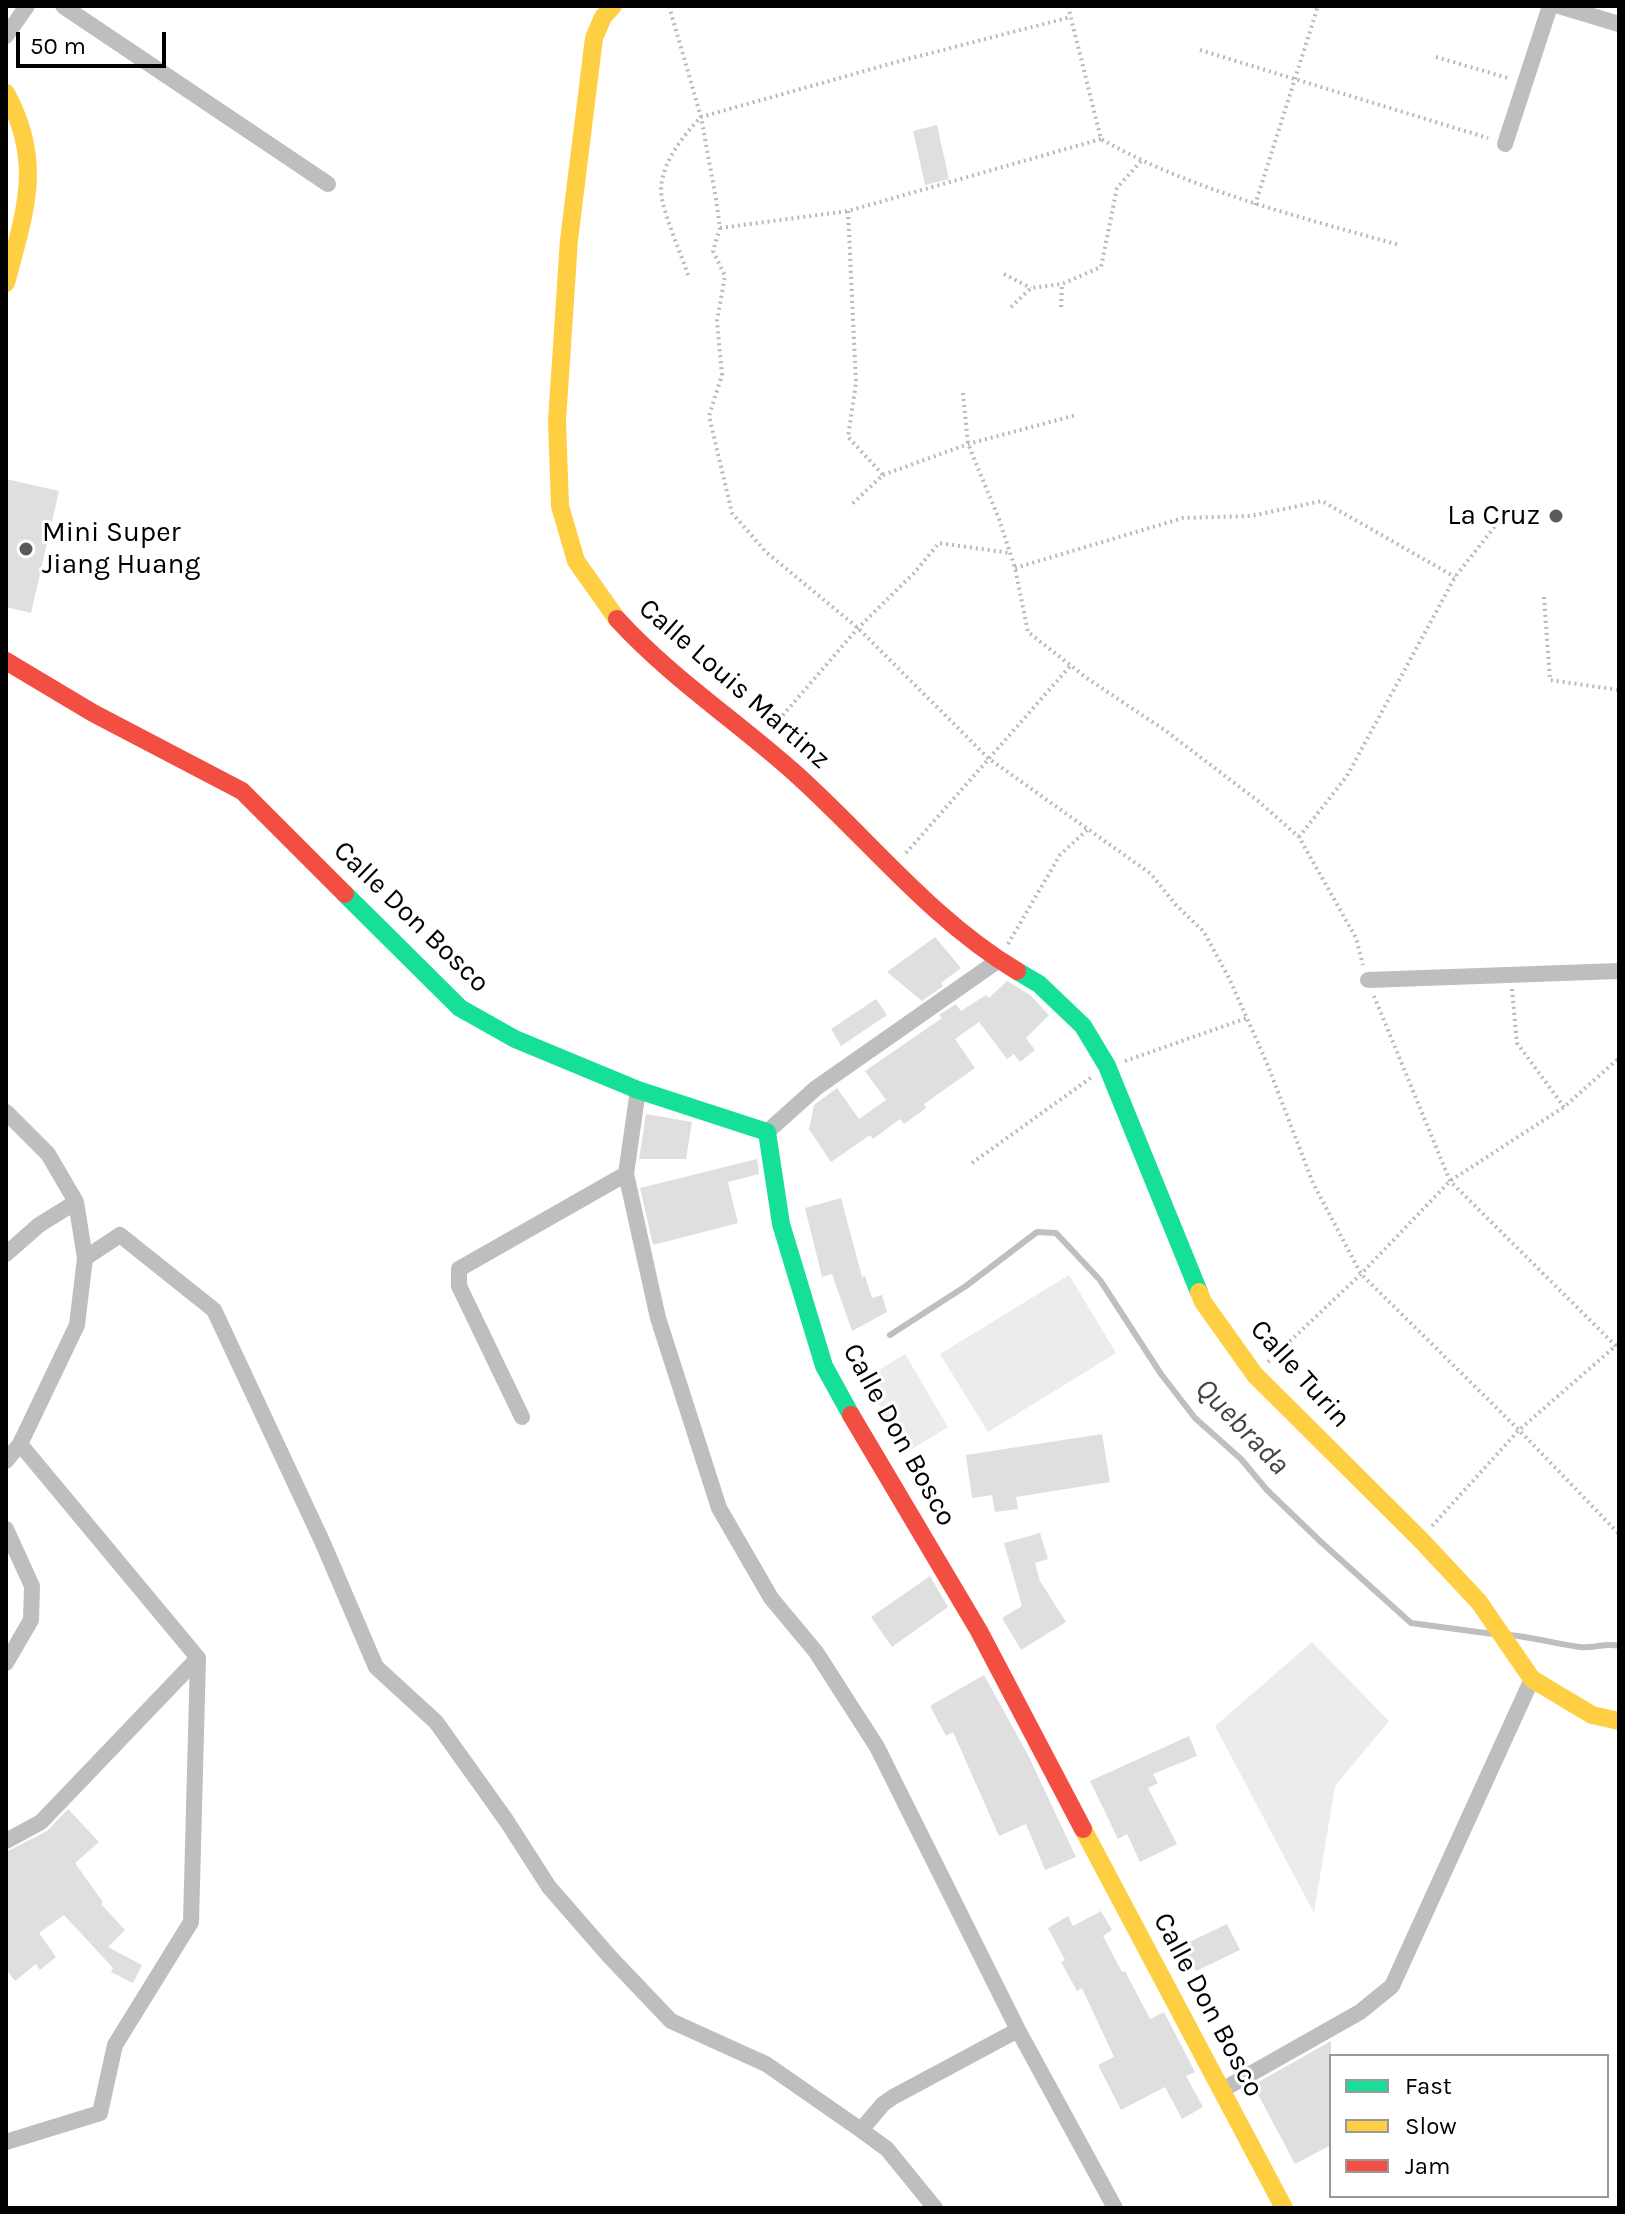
<!DOCTYPE html>
<style>
body{margin:0}
#map{position:relative;width:1625px;height:2214px;overflow:hidden;background:#fff;font-family:Karla,sans-serif}
canvas{display:block}
.frame{position:absolute;inset:0;border:8px solid #000;pointer-events:none}
.legend{position:absolute;left:1329px;top:2054px;width:280px;height:144px;box-sizing:border-box;background:#fff;border:2px solid #999;margin:0;padding:10px 14px;list-style:none;font-size:24px;color:#000}
.legend li{display:flex;align-items:center;gap:16px;height:40px}
.legend b{width:40px;border:2px solid #999}
.scale{position:absolute;left:16px;top:32px;width:150px;height:36px;box-sizing:border-box;border:4px solid #000;border-top:0;padding-left:10px;font-size:24px;line-height:28px;white-space:nowrap;color:#000;-webkit-text-stroke:6px #fff;paint-order:stroke}
</style>
<div id="map">
<canvas width="1625" height="2214"></canvas>
<div class="frame"></div>
<ul class="legend">
<li><b style="height:10px;background:#16e098"></b>Fast</li>
<li><b style="height:10px;background:#ffcf43"></b>Slow</li>
<li><b style="height:10px;background:#f24e42"></b>Jam</li>
</ul>
<div class="scale">50 m</div>
</div>
<script>
const g = document.querySelector('canvas').getContext('2d');
g.lineJoin = 'round';
function fill(path, color) {
  g.fillStyle = color;
  g.fill(path, 'evenodd');
}
function strokePath(path, color, width, dash) {
  g.strokeStyle = color;
  g.lineWidth = width;
  g.lineCap = dash ? 'butt' : 'round';
  g.setLineDash(dash || []);
  g.stroke(path);
}
function write(font, color, halo, rows, align = 'center') {
  g.font = font + ' Karla,sans-serif';
  g.lineWidth = 6;
  g.setLineDash([]);
  g.textBaseline = 'middle';
  g.strokeStyle = halo;
  g.fillStyle = color;
  for (const [text, x, y, turn = 0] of rows) {
    g.save();
    g.translate(x, y);
    g.rotate((+turn || 0) * Math.PI / 180);
    g.textAlign = isNaN(turn) ? turn : align;
    if (halo) g.strokeText(text, 0, 0);
    g.fillText(text, 0, 0);
    g.restore();
  }
}
fill(new Path2D(`
 M1069 1275 1116 1353 988 1432 940 1354Z
 M905 1354 948 1427 907 1452 864 1379Z
 M1312 1642 1389 1721 1335 1786 1314 1913 1215 1726Z`), '#ececec');
strokePath(new Path2D(`
 M890 1335 966 1286 1037 1232 1056 1233 1100 1280 1161 1374 1195 1418 1241 1459 1267 1490 1321 1542 1411 1623 1493 1634
 M1509 1635C1533 1637 1556 1644 1580 1647 1594 1649 1606 1642 1619 1646`), '#bfbfbf', 6);
fill(new Path2D(`
 M937 125 949 179 925 185 913 131Z
 M6 479 59 491 31 613 6 607Z
 M935 937 961 968 941 983 943 986 922 1001 887 972Z
 M1007 981 1030 995 1049 1015 1026 1038 1035 1050 1020 1062 1014 1054 1007 1059 979 1022 955 1039 975 1068 924 1104 926 1108 904 1124 900 1119 873 1139 870 1135 831 1162 809 1129 814 1105 837 1088 859 1119 886 1100 865 1071 942 1018 939 1015 956 1004 961 1011 986 995 989 998Z
 M876 999 887 1015 841 1046 831 1029Z
 M646 1114 692 1122 686 1159H639Z
 M757 1159 759 1174 728 1182 738 1223 653 1245 640 1188Z
 M841 1198 862 1277 865 1276 872 1298 882 1295 887 1312 852 1331 832 1274 822 1277 805 1208Z
 M1102 1434 1110 1482 1016 1497 1018 1509 995 1512 992 1495 972 1498 966 1455Z
 M1040 1533 1048 1559 1035 1563 1040 1581 1066 1622 1021 1650 1002 1618 1022 1606 1004 1543Z
 M930 1576 948 1607 892 1647 871 1617Z
 M984 1675 1028 1755 1076 1857 1045 1870 1026 1824 999 1836 953 1732 946 1736 930 1706Z
 M1189 1736 1197 1756 1153 1774 1158 1783 1148 1788 1177 1844 1140 1862 1127 1834 1118 1839 1090 1781Z
 M68 1809 99 1842 75 1863 103 1902 101 1904 125 1930 108 1947 142 1965 133 1983 111 1972 113 1968 64 1915 39 1933 56 1957 40 1970 36 1964 15 1981 6 1969V1852L47 1831Z
 M1101 1911 1112 1930 1103 1936 1122 1972 1125 1971 1150 2019 1164 2012 1195 2072 1186 2076 1203 2107 1182 2119 1165 2087 1121 2110 1098 2065 1114 2057 1082 1988 1077 1991 1061 1962 1065 1960 1048 1928 1068 1916 1073 1926Z
 M1227 1924 1240 1950 1196 1971 1183 1945Z
 M1331 2041V2145L1295 2164 1253 2085Z`), '#dfdfdf');
strokePath(new Path2D(`
 M669 6 701 117 716 199 720 228 713 251 725 276 717 321 722 375 709 416 732 513 766 552 858 628 988 758 1151 874 1176 905 1204 932 1229 978 1266 1061 1313 1183 1361 1274 1519 1430 1619 1534
 M1068 6 1101 139C1193 191 1297 216 1399 245
 M1200 50 1488 138
 M1436 57 1508 78
 M1255 205 1318 6
 M848 211 856 383 848 437 883 475 852 504
 M720 228 848 211 1101 139
 M1004 274 1031 288
 M688 275C680 251 667 223 662 199 656 169 682 137 701 117L900 61 1071 17
 M1011 307 1031 288 1062 284 1101 267 1117 188 1141 161
 M1061 307 1062 284
 M963 393 968 444 999 519 1015 568 1028 632 1088 679 1166 731 1258 801 1299 837 1356 938 1363 965
 M883 475 968 444 1076 415
 M1015 568 1183 518 1251 516 1322 501 1455 577
 M1544 597 1550 680 1619 690
 M771 729 858 628 915 572 939 543 1010 553
 M1299 837 1347 776 1455 577 1511 506
 M906 853 1071 665
 M1008 944 1060 855 1087 830
 M1512 989 1517 1043 1564 1107
 M1374 996 1450 1181 1619 1349
 M1125 1061 1247 1018
 M972 1163 1092 1077
 M1268 1362 1361 1274 1450 1181 1564 1107 1619 1058
 M1432 1526 1519 1430 1619 1343`), '#b9b9b9', 4, [2, 4]);
strokePath(new Path2D(`
 M63 6 328 184
 M1559 6 1619 24
 M6 36 27 6
 M1505 144 1550 6
 M1368 980 1619 971
 M638 1090 626 1174 658 1318 719 1508 771 1598 816 1652 877 1747 1018 2030 1115 2208
 M6 1112 48 1154 76 1202 85 1258 77 1325 20 1444 6 1461
 M767 1132 816 1088 999 960
 M6 1254 39 1225 76 1202
 M85 1258 120 1235 214 1310 322 1541 376 1667 436 1722 506 1820 549 1887 610 1957 671 2021 766 2064 861 2130 887 2149 935 2208
 M522 1417 459 1286V1269L626 1174
 M6 1529 32 1586 31 1620 6 1663
 M6 1841 41 1822 198 1658
 M1222 2090 1360 2012 1392 1986 1532 1679
 M861 2130 883 2104 893 2097 1018 2030
 M6 2142 100 2113 115 2045 191 1922 198 1658 20 1444`), '#bebebe', 16);
strokePath(new Path2D(`
 M345 894 460 1008 515 1039 638 1090 767 1132 781 1224 824 1366 851 1415
 M1017 971 1039 984 1083 1026 1107 1066 1199 1292`), '#16e098', 18);
strokePath(new Path2D(`
 M613 6 603 17 594 38 569 240 557 421 560 506 576 561 617 619
 M6 93C44 163 25 211 6 283
 M1199 1292 1203 1302 1255 1375 1420 1539 1479 1602 1532 1679 1592 1715 1619 1721
 M1083 1829 1284 2208`), '#ffcf43', 18);
strokePath(new Path2D(`
 M617 619C671 678 738 722 797 775 870 841 932 920 1017 971
 M6 661 93 713 242 791 345 894
 M851 1415 979 1631 1083 1829`), '#f24e42', 18);
for (const [x, y, r, color] of [
 [1556,516,8,"#595959"],
 [26,549,8,"#595959"]
]) {
  const dot = new Path2D();
  dot.arc(x, y, r, 0, 2 * Math.PI);
  g.fillStyle = color;
  g.fill(dot);
  strokePath(dot, '#fff', 3);
}
write('28px', '#000', '#fff', [
 ["La Cruz",1540,516],
 ["Mini Super",42,533,"left"],
 ["Jiang Huang",42,565,"left"]
], 'right');
write('28px', '#000', '#fff', [
 ["Calle Louis Martinz",734,684,41],
 ["Calle Don Bosco",411,917,44],
 ["Calle Turin",1300,1374,48],
 ["Calle Don Bosco",899,1435,61],
 ["Calle Don Bosco",1208,2005,62]
]);
write('italic 30px', '#444', '#fff', [
 ["Quebrada",1242,1427,46]
]);
</script>
